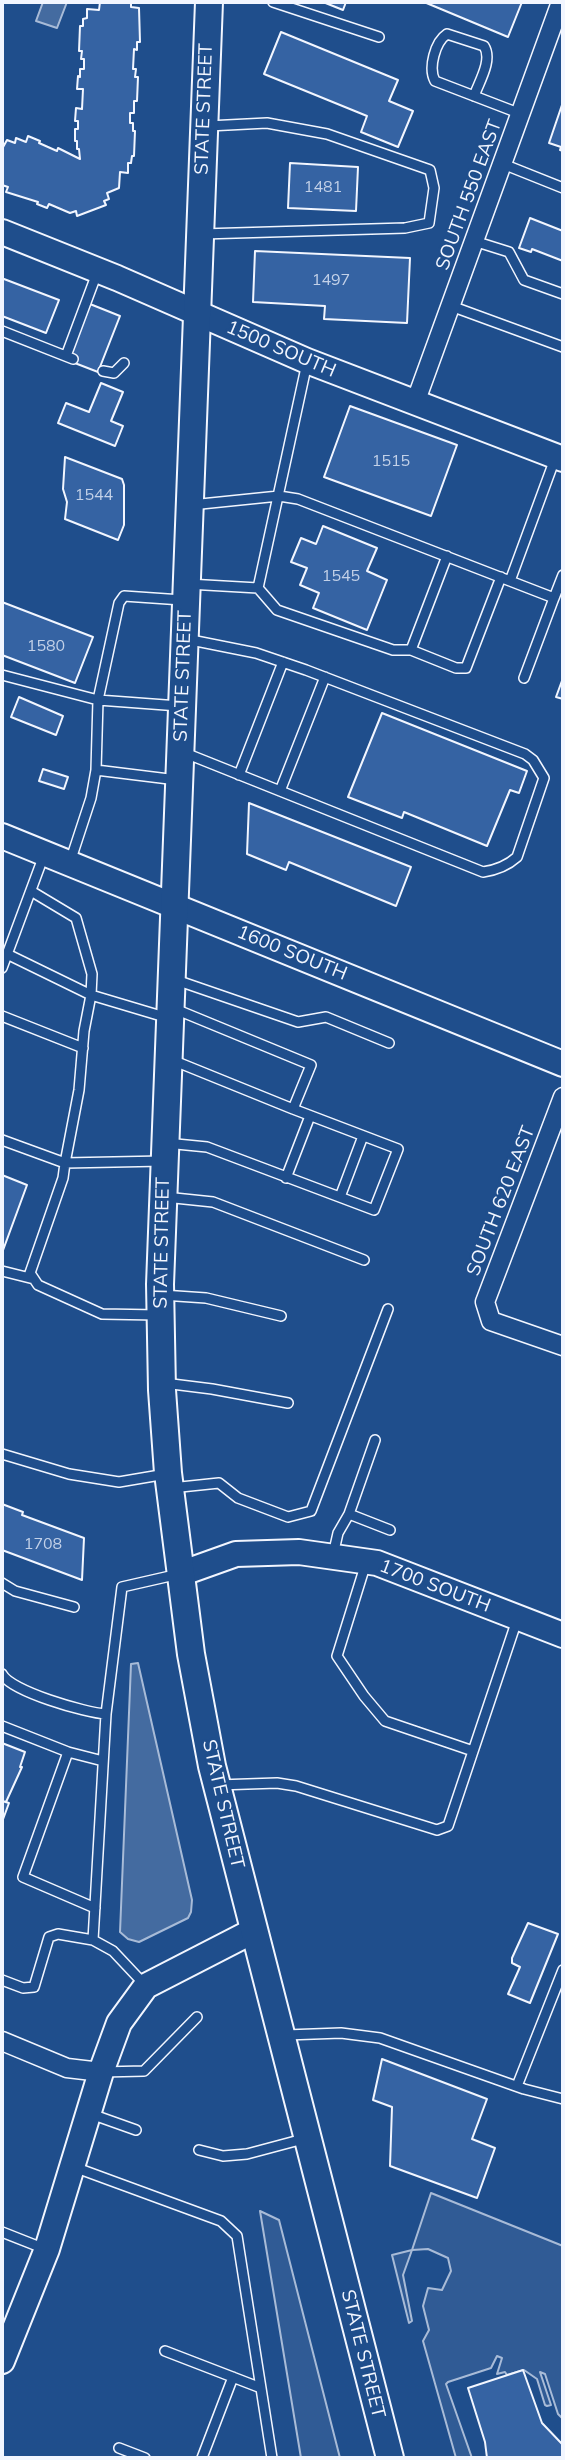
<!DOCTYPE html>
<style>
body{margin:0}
#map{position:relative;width:565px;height:2460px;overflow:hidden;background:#1f4e8c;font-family:Mulish,sans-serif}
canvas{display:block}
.frame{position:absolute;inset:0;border:4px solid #f2f6ff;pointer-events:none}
</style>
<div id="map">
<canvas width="565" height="2460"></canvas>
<div class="frame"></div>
</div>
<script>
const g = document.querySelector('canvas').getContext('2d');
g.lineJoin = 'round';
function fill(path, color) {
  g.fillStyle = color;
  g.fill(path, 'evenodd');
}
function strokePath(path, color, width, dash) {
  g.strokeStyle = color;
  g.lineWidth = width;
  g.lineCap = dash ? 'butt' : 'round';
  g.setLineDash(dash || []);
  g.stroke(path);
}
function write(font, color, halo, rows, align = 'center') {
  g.font = font + ' Mulish,sans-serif';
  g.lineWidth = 5;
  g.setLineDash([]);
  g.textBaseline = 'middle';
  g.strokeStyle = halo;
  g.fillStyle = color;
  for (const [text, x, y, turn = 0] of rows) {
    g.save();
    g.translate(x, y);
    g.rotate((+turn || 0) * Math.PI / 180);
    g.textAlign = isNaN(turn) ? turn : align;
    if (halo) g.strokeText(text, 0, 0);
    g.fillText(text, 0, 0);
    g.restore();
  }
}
const built = new Path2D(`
 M431 2193 563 2246V2419L558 2414 545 2374 540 2372 551 2405 547 2406 545 2405 537 2379 524 2370 507 2375 505 2372 497 2374 502 2358 497 2356 491 2368 448 2382 446 2384 472 2458H456L423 2341 429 2330 423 2306 428 2288 442 2290 451 2271 448 2258 428 2249 412 2250 403 2275 412 2321 409 2323 392 2255 412 2250Z
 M260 2211 279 2220 340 2458H301Z`);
fill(built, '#305b95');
strokePath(built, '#a8bbd7', 2);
const water = new Path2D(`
 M43 2H67L57 28 36 21Z
 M138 1663 192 1900 191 1912 188 1918 139 1942 128 1939 120 1932 131 1664Z`);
fill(water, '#446ba0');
strokePath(water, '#a8bbd7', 2);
const building = new Path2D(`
 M100 2H131V7L139 8 140 42H137V50L134 49 133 69H136L135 77H138L137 101H134V113H130V123H133V131H135L134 156H132L131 163H128V173L120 172 119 188 107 193 109 199 104 201 106 205 77 216 76 211 70 213 49 204 47 208 37 204 38 202 6 192 8 187 2 185V149L7 140 15 143 16 138 26 142 28 136 40 141 39 143 57 151 58 148 80 159 79 149H77V141H75V129H78V121H75L76 108 82 109 83 89H77L78 76 80 77V69H84V59H81L82 51H79L80 26H83V19L87 18V9L99 10Z
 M323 2H346L343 10Z
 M424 2H522L508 37Z
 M281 32 398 80 389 101 413 111 398 147 361 132 367 116 264 74Z
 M563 102V151L560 150 561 147 549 143Z
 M290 163 358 167 356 211 288 208Z
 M530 218 563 231V261L532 249 531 252 519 248Z
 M255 251 410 258 407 323 324 319 325 306 253 302Z
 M4 279 59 300 46 333 2 316V280Z
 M90 304 120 316 98 372 67 360Z
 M101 383 123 392 111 421 123 426 115 446 58 423 66 403 89 412Z
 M350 406 457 445 431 516 324 477Z
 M65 457 122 479 124 485V525L118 540 65 519 67 502 63 489Z
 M323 526 377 548 367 571 387 580 367 630 313 608 319 593 300 585 307 568 291 562 301 538 316 544Z
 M2 602 93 637 75 683 2 655Z
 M563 678V699L556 697Z
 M19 697 63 716 56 735 11 717Z
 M382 713 527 771 519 793 510 790 487 846 404 812 402 818 348 797Z
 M43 769 68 777 64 789 39 781Z
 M249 803 411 867 396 906 289 862 286 870 247 854Z
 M2 1175 27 1185 2 1253Z
 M2 1504 23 1512 22 1515 84 1538 82 1580 2 1550Z
 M2 1743 25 1752 20 1767H22L6 1802 2 1801Z
 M2 1801 9 1803 2 1822Z
 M528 1923 558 1934 530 2003 508 1994 520 1967 512 1963V1958Z
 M382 2059 487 2099 472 2139 495 2148 477 2198 390 2166 392 2107 373 2100Z
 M523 2370 542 2423 563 2445V2458H487L485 2442 468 2388Z`);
fill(building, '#3563a3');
strokePath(building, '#f2f6ff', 2);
const lane = new Path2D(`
 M273 2 379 37
 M474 96C479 82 493 60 484 46L447 34C435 42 428 68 435 81L521 114
 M503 164 563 188
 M202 234 405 228 429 223 434 188 430 170 327 134 267 123 208 126
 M474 241 509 252 524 280 563 294
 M451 306 563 347
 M2 331 73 359
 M66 356 97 273
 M307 363 258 588 277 610 393 650H411L447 556
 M103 371 114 373 124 363
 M556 456 510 581 554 598 563 575
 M191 505 279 496 298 499 510 581
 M188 584 258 588
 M411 650 456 668H466L501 577
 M2 675 98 700 179 706
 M524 678 554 598
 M185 753 483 872C497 870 507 866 517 857L544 778 533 760 525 754 306 670 256 653 186 639
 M96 770 177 780
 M239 775 283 662
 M280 791 325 677
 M70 862 91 798 96 770 98 700 119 603 124 596 182 600
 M31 891 76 918 92 974 91 995 84 1031 79 1090 65 1163 163 1161
 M7 954 91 995 168 1018
 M2 968 44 855
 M176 980 298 1022 326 1017 389 1043
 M2 1016 83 1048
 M172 1060 293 1109 311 1065 175 1009
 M2 1140 65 1163 63 1178 30 1273 38 1285 102 1314 158 1315
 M166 1143 207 1147 374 1210 398 1149 293 1109
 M286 1178 310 1116
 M165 1197 213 1202 364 1260
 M340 1197 363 1136
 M2 1271 34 1279
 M162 1295 206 1298 281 1316
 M164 1383 212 1389 288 1403
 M2 1454 69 1474 119 1482 166 1474
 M171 1488 219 1483 238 1498 288 1517 311 1511 388 1309
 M349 1514 390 1530
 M333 1555 338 1533 349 1514 375 1440
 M366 1563 337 1656 364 1696 385 1721 473 1751
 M2 1583 15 1591 74 1607
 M2 1674C10 1691 86 1713 106 1714
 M2 1726 68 1752 103 1761
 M68 1752 23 1877 95 1908
 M218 1785 277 1783 296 1786 437 1830 448 1826 517 1620
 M2 1980 23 1988 34 1987 49 1937 58 1934 93 1940
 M145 1985 113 1951 93 1940 106 1714 122 1587 179 1574
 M286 2035 341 2033 380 2038 524 2089 563 2099
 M102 2072 144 2071 197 2017
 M517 2086 563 1970
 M91 2114 136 2130
 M199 2150 223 2156 247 2154 307 2138
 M74 2167 221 2221 237 2236 272 2458
 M2 2232 45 2249
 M165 2351 261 2388
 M119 2448 145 2458
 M202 2458 233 2377`);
const street = new Path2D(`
 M415 403 561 2
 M563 1097 485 1302 491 1321 563 1346
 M2 2041 67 2068 101 2072`);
const secondary = new Path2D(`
 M2 232 117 278 307 361 563 459
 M2 836 563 1064
 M180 1574 236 1554 299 1552 377 1563 563 1635
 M2 2361 47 2249 101 2072 119 2023 146 1986 253 1931`);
const primary = new Path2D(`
 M209 2 160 1284 162 1390 168 1473 191 1654 212 1766 390 2458`);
strokePath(lane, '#f2f6ff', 12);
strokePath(street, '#f2f6ff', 21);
strokePath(secondary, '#f2f6ff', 28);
strokePath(primary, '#f2f6ff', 30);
strokePath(lane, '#1f4e8c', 9);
strokePath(street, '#1f4e8c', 18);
strokePath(secondary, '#1f4e8c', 24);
strokePath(primary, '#1f4e8c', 26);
write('16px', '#c3d1e8', null, [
 ["1481",323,187],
 ["1497",331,280],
 ["1515",391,461],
 ["1544",94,495],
 ["1545",341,576],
 ["1580",46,646],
 ["1708",43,1544]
]);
write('19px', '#f2f6ff', '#1f4e8c', [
 ["STATE STREET",204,109,-88],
 ["SOUTH 550 EAST",469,195,-70],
 ["1500 SOUTH",281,349,23],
 ["STATE STREET",183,676,-88],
 ["1600 SOUTH",292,953,22],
 ["SOUTH 620 EAST",501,1201,-69],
 ["STATE STREET",162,1243,-89],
 ["1700 SOUTH",435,1586,21],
 ["STATE STREET",223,1804,77],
 ["STATE STREET",363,2354,76]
]);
</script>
